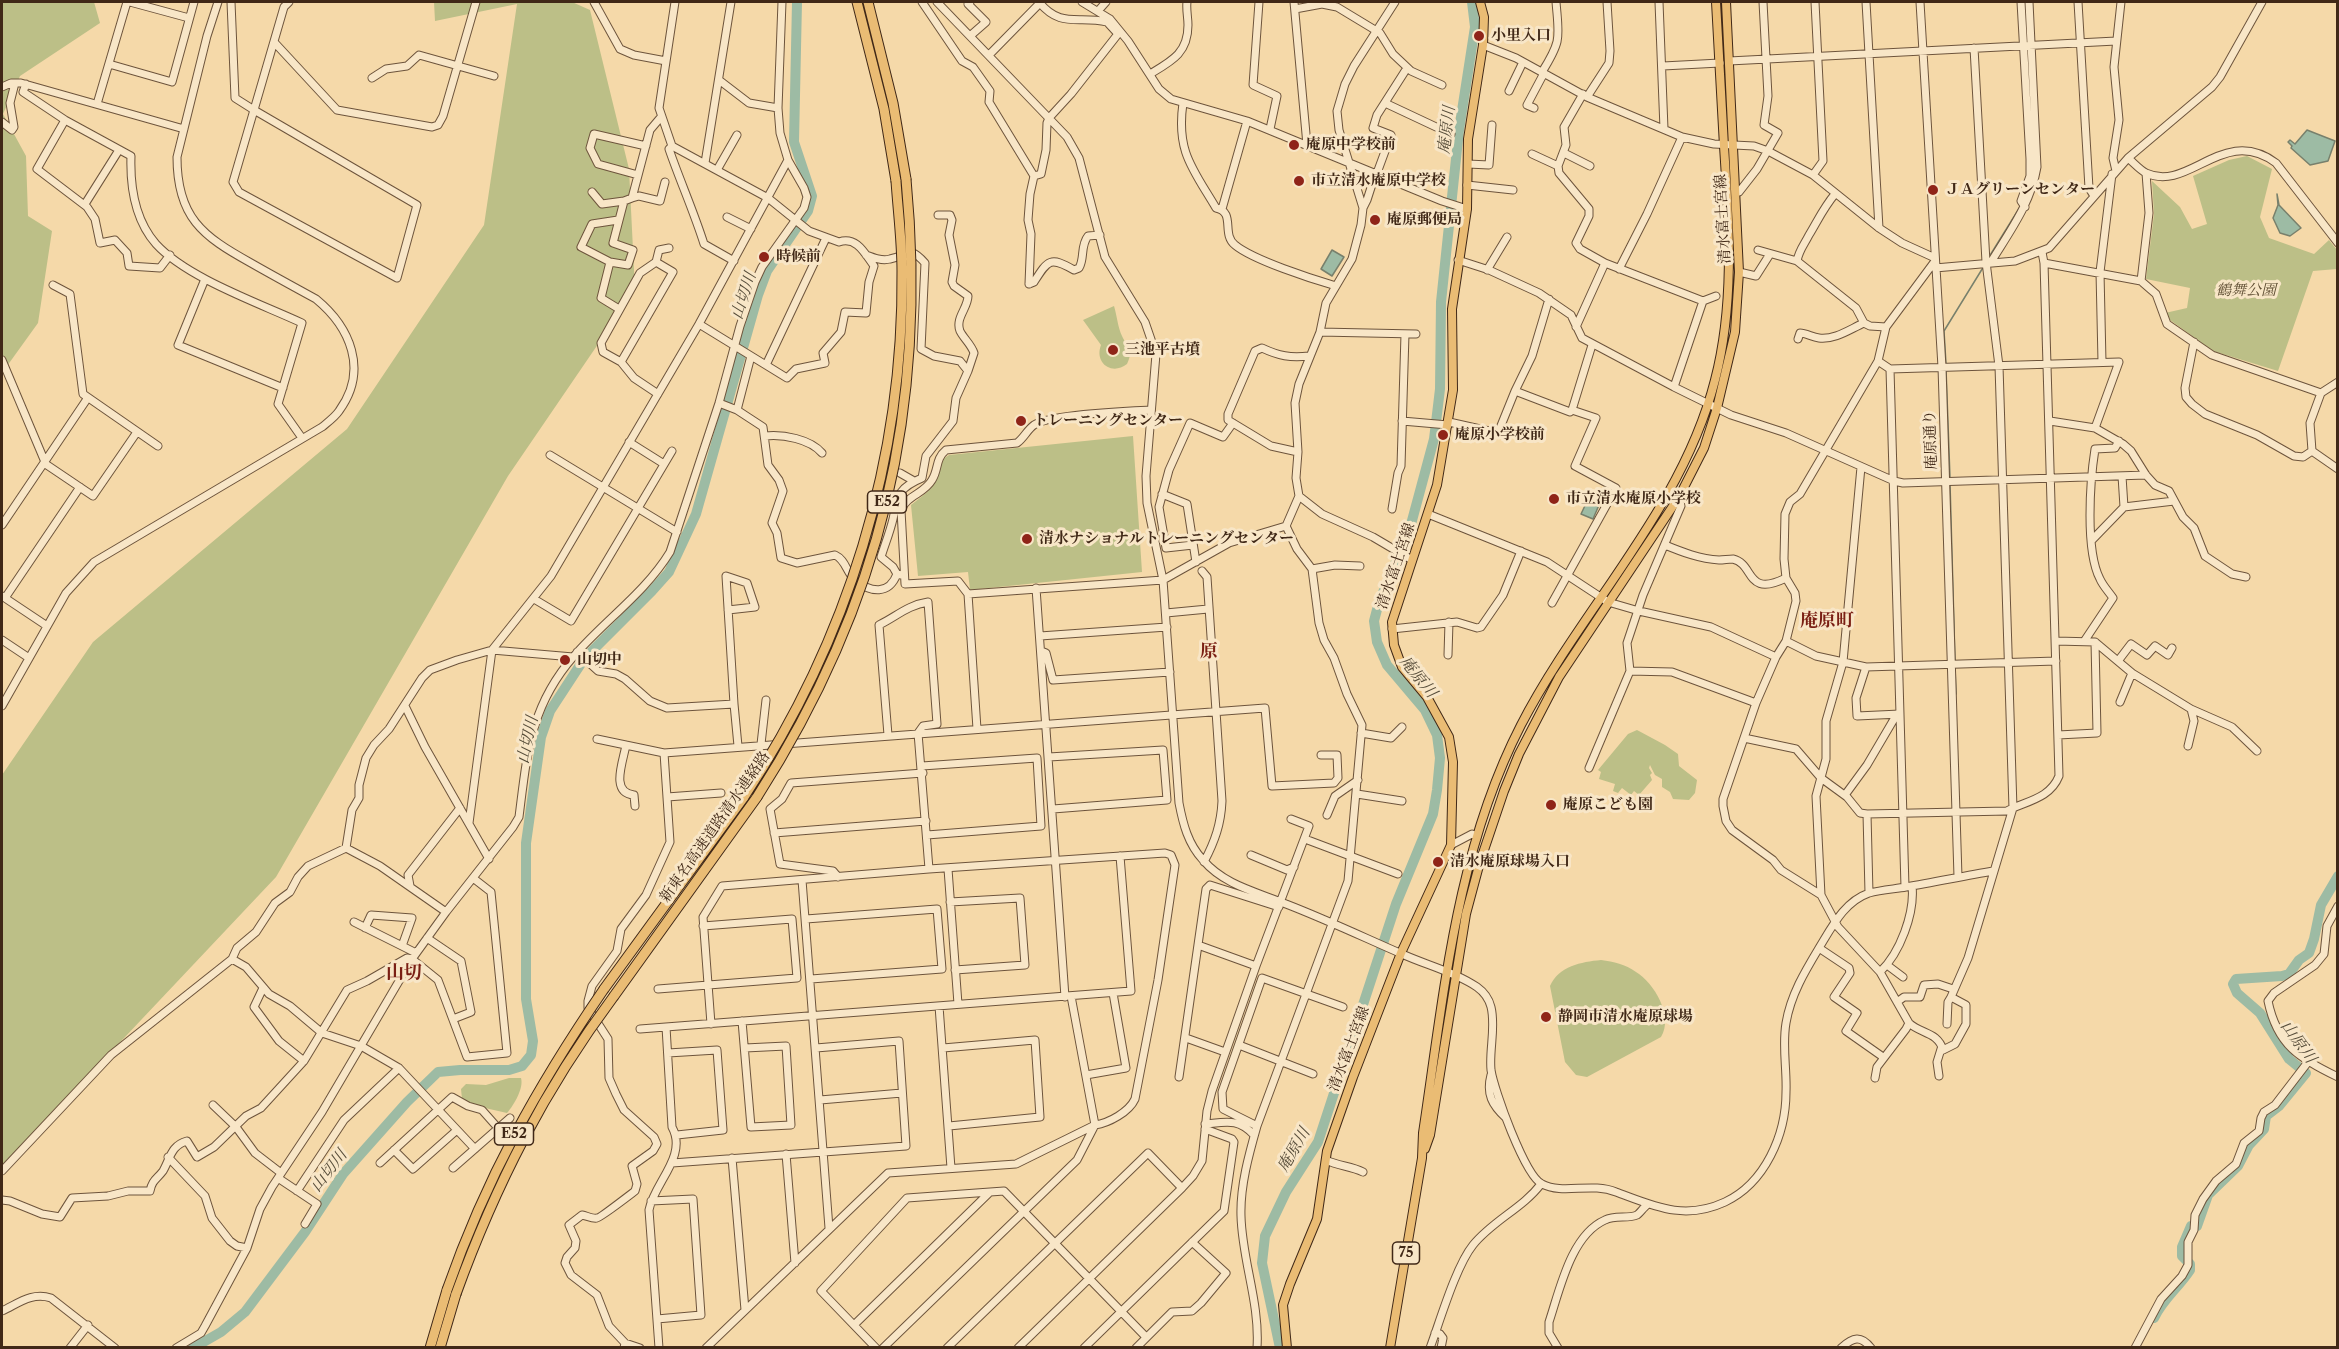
<!DOCTYPE html>
<meta charset="utf-8">
<style>
body{margin:0}
#map{position:relative;width:2339px;height:1349px;overflow:hidden;background:#f5d9a9;font-family:"Libre Caslon Text",serif}
canvas{display:block}
.frame{position:absolute;inset:0;border:3px solid #402817;pointer-events:none}
</style>
<div id="map">
<canvas width="2339" height="1349"></canvas>
<div class="frame"></div>
</div>
<script>
const g = document.querySelector('canvas').getContext('2d');
g.lineJoin = 'round';
function fill(path, color) {
  g.fillStyle = color;
  g.fill(path, 'evenodd');
}
function strokePath(path, color, width, dash) {
  g.strokeStyle = color;
  g.lineWidth = width;
  g.lineCap = dash ? 'butt' : 'round';
  g.setLineDash(dash || []);
  g.stroke(path);
}
function write(font, color, halo, rows, align = 'center') {
  g.font = font + ' "Libre Caslon Text","Noto Serif JP",serif';
  g.lineWidth = 6;
  g.setLineDash([]);
  g.textBaseline = 'middle';
  g.strokeStyle = halo;
  g.fillStyle = color;
  for (const [text, x, y, turn = 0] of rows) {
    g.save();
    g.translate(x, y);
    g.rotate((+turn || 0) * Math.PI / 180);
    g.textAlign = isNaN(turn) ? turn : align;
    if (halo) g.strokeText(text, 0, 0);
    g.fillText(text, 0, 0);
    g.restore();
  }
}
fill(new Path2D(`
 M2 2H94L100 23 20 76 3 114 26 156 28 216 52 231 38 323 2 373Z
 M434 2H572L590 10 629 169 635 290 508 476 276 877 58 1108 2 1173V775L93 642 347 429 484 225 517 4 435 21Z
 M2247 156 2272 169 2260 217 2269 238 2314 254 2329 240 2337 250V269L2313 271 2278 371 2213 351 2170 320 2165 313 2187 308 2190 288 2146 279 2154 214 2152 181 2180 207 2192 229 2207 224 2193 176 2229 160Z
 M1114 306C1117 316 1118 328 1122 336 1127 347 1134 350 1127 364 1112 376 1094 363 1101 345L1083 320Z
 M1133 436 1142 572 970 590 968 572 918 576 911 505C935 486 934 488 943 459L949 455Z
 M1637 730 1665 745 1678 754 1679 766 1697 780 1695 793 1689 800 1673 799 1670 792 1662 787V779L1655 775 1650 765 1649 768 1652 773 1650 775 1652 780 1639 795 1634 791 1631 795 1622 788 1618 793 1613 791 1615 784 1599 779 1601 772 1598 770 1628 734Z
 M1601 960C1614 962 1625 964 1636 972 1654 983 1674 1016 1661 1037L1587 1077 1576 1075 1565 1062 1550 986C1559 966 1581 962 1601 960Z
 M509 1078H521C524 1088 514 1105 507 1113L472 1105 462 1099 461 1089 466 1084 486 1085Z`), '#bcbf87');
const water = new Path2D(`
 M2307 130 2335 141 2328 161 2310 165 2291 148 2292 146 2288 142 2290 140 2295 144Z
 M2277 194 2279 205 2301 228 2290 236 2280 233 2273 218 2278 205Z
 M1332 250 1344 257 1332 276 1321 269Z
 M1591 493 1602 498 1593 519 1581 514Z`);
fill(water, '#9dbba4');
strokePath(water, '#78806c', 1.5);
strokePath(new Path2D(`
 M1989 257 2020 207
 M1946 364 1944 331 1984 266
 M1946 369 1950 478
 M1950 483 1955 661
 M1955 666 1956 694`), '#78806c', 1.5);
strokePath(new Path2D(`
 M2154 1318C2163 1299 2179 1287 2190 1270V1264L2182 1256V1247L2191 1226H2197L2208 1195 2238 1166 2249 1145 2264 1129 2266 1116 2279 1106 2306 1073 2289 1059 2260 1013 2237 993 2233 984 2236 979 2282 976 2289 974 2299 960 2309 953 2314 939 2321 905 2338 876
 M193 1348 221 1332 245 1312 305 1232 343 1174 407 1102 438 1072 460 1070H509L522 1066 531 1055 533 1041 526 999V843L541 737 550 711 584 659 652 591 669 572 696 514 758 295 767 271 808 211 812 196 794 142 797 2
 M1280 1348 1262 1263 1265 1236 1286 1192 1318 1142 1396 904 1433 814 1437 790 1440 758 1437 735 1425 710 1387 665 1377 642 1374 621 1379 602 1410 528 1434 439 1440 389 1441 302 1459 130 1475 27 1472 2`), '#9dbba4', 10);
const minor = new Path2D(`
 M130 2 189 18
 M231 2 235 98 254 110 417 205 397 278 239 192 233 182 284 7 289 2
 M594 2 620 49 634 55 666 61
 M675 2 659 108 672 146 768 198 809 231 839 242C857 236 865 254 874 266L869 282 866 313 845 312 841 332 823 353 825 363 796 369 787 378 699 324
 M922 2 962 61 973 67 990 91 989 102 1034 176
 M937 2 1067 137 1079 158 1105 257 1145 322 1156 354 1146 476 1147 503 1163 580 1179 803C1183 824 1188 844 1203 860 1224 885 1257 892 1286 904 1325 919 1363 937 1402 954 1426 965 1455 972 1477 987 1484 992 1489 999 1491 1007 1496 1027 1489 1050 1491 1070 1494 1090 1525 1176 1542 1184 1563 1195 1591 1182 1616 1192 1654 1206 1684 1221 1725 1202 1765 1183 1786 1135 1786 1092 1787 1069 1782 1046 1786 1023 1791 993 1807 968 1822 943 1834 923 1846 901 1869 893 1881 890 1894 889 1906 887 1935 882 1964 876 1993 871
 M970 2 968 4 986 22 970 36
 M1039 2C1061 29 1078 15 1107 22
 M1082 2 1110 19 1128 41 1159 89 1171 99 1247 121 1442 201 1467 209
 M1259 2 1253 85 1277 96 1270 129
 M1294 2 1307 145
 M1659 2 1664 129
 M1866 2 1879 228
 M1920 2 1942 367 1958 877
 M2021 2 2030 159V176L2021 201 2025 207
 M2078 2 2089 188 2094 196
 M1295 9 1322 4 1337 7 1380 33 1393 54 1411 71 1442 85
 M1098 11 1106 2
 M274 42 337 110 432 127 438 125 443 116 476 2
 M1483 45 1516 58 1587 97 1682 137 1714 144 1754 146 1768 151 1813 175 1879 228 1902 243 1935 258
 M989 55 1040 3
 M1729 61 2116 41
 M109 64 172 82 194 2
 M1663 66 1720 63
 M1542 72C1562 40 1559 38 1556 2
 M1150 74C1172 61 1188 53 1188 25 1188 17 1186 10 1187 2
 M372 78 386 69 407 66 419 55 494 76
 M719 80 749 103 778 108
 M26 84 23 92 65 120 131 156C130 186 135 220 156 244 187 278 259 303 302 323L278 404 302 438
 M2 87 11 83H21L184 129
 M1509 91 1523 62
 M1587 97 1609 63 1610 51 1607 2
 M1183 103C1176 152 1193 169 1216 208 1236 212 1221 234 1235 245 1253 260 1312 279 1336 286
 M1385 103 1451 134
 M97 104 127 2
 M1534 108 1527 105 1544 73
 M65 120 37 169 87 207 95 219 100 243 115 240 127 253 129 266 160 268 170 255
 M2 122 12 130 14 127 10 103 15 83
 M672 146 669 149C680 181 694 212 704 244L734 261
 M1564 153 1590 166
 M1532 154 1558 166
 M2128 158C2134 163 2140 170 2146 173 2189 193 2223 124 2276 163L2338 243
 M705 163 731 2
 M1468 164 1489 165 1492 125
 M717 170 737 135
 M2116 171 2113 158 2119 120 2114 67 2121 2
 M1377 173 1391 135 1373 128 1377 115 1407 68
 M638 175 598 164 590 148 594 134 646 146
 M1813 175 1823 161 1815 2
 M1467 185 1513 190
 M592 192 602 204 624 201
 M1736 193 1739 192 1757 169 1778 133 1764 125 1768 96 1763 2
 M1835 194C1824 207 1818 220 1809 235 1804 245 1799 250 1797 261L1856 308 1864 323 1870 326 1886 327
 M632 198 639 196 660 201 665 182
 M85 204 119 150
 M1363 208 1367 200 1376 172
 M1222 209 1247 121
 M938 215H950L952 220 949 235 955 265 952 282 954 286 968 296C968 308 955 318 960 331 964 339 971 344 974 353L968 371
 M727 217 751 229
 M1758 250 1797 261
 M866 255C874 258 882 261 890 259 909 255 909 245 925 263L921 349 934 356 960 361 968 371 956 398 953 421 926 456 922 478C898 488 898 495 893 519 890 532 885 544 881 557L893 567 897 574
 M1458 260 1489 270 1539 293 1571 315 1582 338 1674 387 1731 415 1786 433 1894 481 1903 483 2146 475
 M610 262 581 247 592 224 618 220
 M656 262 659 250 669 248
 M1991 262C2010 231 2031 203 2037 167L2029 2
 M1605 263 1703 301
 M2044 263 2141 281 2156 294 2167 324 2212 355 2321 393 2338 382
 M1935 268 2015 261 2049 248 2128 158 2212 87 2220 77 2262 2
 M1619 269 1647 214 1682 137
 M1487 270 1507 237
 M1739 272 1756 276 1770 254
 M205 279 178 345 283 388
 M2141 281 2149 213 2146 173
 M1029 284 1031 234 1028 220 1030 194 1034 176 1041 174 1046 150 1047 123 1049 118 1071 94 1118 34 1107 22 1110 19
 M1029 284 1034 282C1048 260 1050 256 1074 270L1079 268C1085 258 1080 246 1088 236L1100 235
 M53 285 70 294 83 394 158 446
 M619 309 601 298 610 262 628 265 633 250 613 243 624 201 632 198 650 130 661 117
 M1576 327 1605 263 1580 249 1576 243 1589 216V209L1559 173 1558 166 1566 145 1564 127 1583 94
 M1320 332 1416 334
 M1798 339 1800 333C1806 333 1812 337 1819 338 1835 340 1850 329 1864 323
 M2194 342 2185 388 2186 397 2192 404 2205 414 2257 435 2294 456 2303 457 2312 451 2338 469
 M2 360 45 462
 M1878 361 1890 369 2119 362 2095 428
 M621 362 673 272 656 262 640 273 601 343 603 352 621 362 634 378 658 394
 M2102 362 2100 272 2112 174
 M766 365 826 238
 M1890 369 1905 887
 M1674 387 1703 301 1716 296
 M1515 391 1532 356 1549 299
 M719 403 737 410 763 427 768 465 779 480 783 491 772 523 777 533 781 558 797 563 835 555C846 560 846 572 855 580 871 593 889 595 897 574L901 575
 M737 410 751 356
 M1402 421 1448 425
 M2050 421 2095 428 2123 444 2131 451 2146 475 2155 485 2169 491 2183 517 2194 528 2205 556 2232 574 2246 577
 M1449 422 1498 433 1515 391 1570 412 1572 410
 M765 436C783 434 810 439 822 453
 M629 442 664 464
 M2312 451 2310 423 2321 393
 M1298 452 1271 446 1228 420V414L1255 351 1262 348C1279 356 1290 358 1309 356
 M550 455 677 532
 M44 463 93 496 137 432
 M1861 467 1843 662 1826 721V759L1816 796 1821 895 1838 927 1880 972 1909 1023 1906 1029 1877 1067 1875 1078
 M900 473 914 481
 M2122 476 2124 507
 M1162 494 1187 504 1196 562
 M1299 496 1322 514 1373 537 1412 560
 M1392 509 1398 473 1401 466 1405 334
 M1428 514 1547 562 1608 602 1639 611 1711 627 1776 657
 M2 525 87 399
 M2092 540 2124 507 2174 501
 M1193 545 1166 548 1159 507 1169 470 1190 423 1223 437 1233 423
 M1665 545C1682 552 1700 559 1719 560 1724 560 1728 559 1733 559 1755 564 1745 598 1786 578
 M1312 569 1335 565 1360 566
 M1202 571 1207 577 1222 801C1221 824 1215 841 1204 862
 M1036 588 1065 997
 M968 594 1163 580 1229 543 1286 526
 M2 596 47 626
 M5 598 80 487
 M534 599 571 621 672 451
 M1552 603 1616 488 1575 466 1596 418 1572 410 1592 345
 M728 610 755 607 747 583 726 576 734 704
 M1166 613 1208 609
 M1392 629 1457 622 1477 628 1481 627 1503 595 1521 551
 M1040 636 1167 627
 M2 640 29 658
 M2085 640 2113 598C2109 592 2103 586 2100 579 2085 550 2090 481 2095 449L2115 448 2119 441
 M1786 641 1816 656 1866 667 2056 661
 M2056 641 2095 642 2132 673 2120 702
 M1041 651 1046 653 1053 680 1170 672
 M577 652 598 671 616 674 625 679 650 701 667 708 734 704 738 746
 M1448 655 1449 622
 M2118 661 2131 644 2147 655 2155 646 2168 655 2172 648
 M1866 667 1856 698 1857 716 1900 714
 M1630 671 1672 672 1756 703
 M2132 673 2191 709 2232 727 2257 751
 M2 706 66 593 94 562 322 427C328 422 335 417 339 411 369 370 350 327 316 299 294 287 272 275 251 263 202 236 177 217 177 157L207 36 218 2
 M405 706 425 747 489 859
 M977 729 968 594 958 581 905 584 901 510C907 495 924 494 932 480 939 469 935 459 946 450L1017 443C1024 438 1027 430 1034 425 1048 414 1129 411 1151 410
 M1361 733 1391 738 1402 727
 M888 735 879 625C897 616 908 605 928 602L937 724 923 726 918 733 929 869
 M2058 735 2097 733 2095 642
 M1744 738 1796 749 1821 778 1847 797 1860 813 1867 814
 M597 739 664 753 1265 708 1272 786 1334 783 1338 778 1337 755H1321
 M761 744 766 700
 M626 745C623 762 610 793 634 795L635 806
 M2188 746 2194 721 2191 709
 M1049 757 1163 750 1167 800 1053 809
 M922 766 1037 758 1041 826 927 835
 M1589 768 1630 671 1627 643 1643 595 1681 506 1679 497
 M1357 794 1402 801
 M1845 795 1867 765 1897 714
 M667 797 721 793
 M1327 815 1335 796 1358 780
 M469 823 492 650 551 576 699 324 788 160
 M774 833 926 821
 M1305 839 1398 874
 M1451 845 1472 834 1477 836
 M346 848 352 810 359 798V785L366 758 374 745 389 729 422 678 430 670 457 660 492 650 573 657
 M346 848 380 866 446 912
 M1251 855 1287 870 1294 867
 M948 869 958 1004
 M838 877 833 871 780 864 770 809 782 799 791 783 923 773
 M802 880 829 1228
 M410 886 408 875 460 808
 M1869 893 1867 814 2007 811 2013 808 1999 366 1986 262 1974 48
 M1821 895 1781 870 1773 860 1732 830 1726 821 1723 806V799L1756 703 1776 657 1786 641 1796 601 1795 593 1786 578 1784 559 1785 514 1790 502 1800 494 1878 361 1886 327 1935 261
 M950 902 1020 898 1025 965 955 970
 M2338 906 2327 926 2324 954 2315 965 2274 993 2268 1001C2277 1045 2300 1059 2338 1077
 M806 919 937 909 942 969 811 979
 M354 922 416 953
 M365 928 371 915 412 918 402 946
 M427 938 461 961 471 1012 453 1019
 M1198 945 1256 966
 M1819 948 1849 968 1850 973 1834 997 1857 1013 1846 1031 1883 1057
 M232 959 246 967 269 994 290 1006 322 1033 361 1046 399 1068 475 1149
 M1887 965 1903 977
 M1880 972C1900 953 1915 913 1912 886
 M263 988 254 1007 279 1041 304 1061
 M658 989 797 978 792 919 703 926
 M1897 1002 1904 997H1920L1924 985 1938 984 1953 989
 M939 1006 951 1168
 M742 1021 751 1127 791 1125 786 1046 745 1048
 M1909 1023C1921 1034 1938 1032 1943 1050L1941 1049 1937 1062 1939 1076
 M1947 1024 1948 1002 1951 997
 M640 1029 1131 991 1120 856
 M1186 1038 1225 1052
 M1239 1045 1313 1074
 M943 1048 1035 1040 1040 1117 949 1126
 M1943 1050 1955 1044 1966 1024V1005L1951 997 1968 958 2013 808C2032 800 2051 796 2059 776L2044 263 2042 252
 M668 1053 717 1050 723 1130 677 1135
 M1086 1075 1126 1068 1113 993
 M1491 1075C1486 1094 1492 1105 1506 1118
 M1179 1077 1206 889 1210 885 1279 907
 M820 1100 902 1093
 M213 1105 236 1127 255 1153 281 1173
 M1205 1124C1227 1122 1238 1118 1254 1135
 M1257 1126 1223 1109 1222 1092 1262 978 1343 1007
 M394 1150 413 1169 457 1130
 M786 1154 795 1263
 M168 1157 205 1196 212 1218 230 1241 237 1246 247 1248
 M732 1158 745 1310
 M1326 1160C1338 1166 1351 1166 1363 1172
 M380 1163 452 1097 468 1106 482 1110 498 1128
 M672 1163 906 1146 899 1041 816 1048
 M453 1168 510 1118
 M2 1171 111 1055 232 959 237 948 256 932 275 903 290 892 298 877 308 866 346 848
 M278 1178 317 1204 305 1224
 M297 1191 344 1120 399 1068
 M2 1200 10 1201 42 1214 60 1217 72 1198 108 1196 128 1191H150C152 1180 157 1179 163 1171 170 1159 171 1145 187 1141L197 1157 214 1147 246 1116 261 1108 304 1061 347 990 367 981 407 958 412 959 438 980 467 1057 507 1053 491 892 473 878
 M651 1201 693 1199 701 1315 657 1319
 M2 1311C19 1303 32 1292 51 1298L115 1348
 M855 1324 989 1193
 M1435 1333 1440 1334 1443 1338 1441 1348
 M625 1343 640 1348
 M70 1348 88 1325
 M176 1348 201 1333 205 1326 247 1248 260 1209 272 1187 322 1112 412 959 446 912 513 827 519 817C527 754 530 706 574 656 605 620 645 593 670 552L719 403 740 326 755 282 762 267 804 208 807 197 804 188 788 160 780 133 778 108 782 2
 M624 1348 625 1343 609 1326 597 1295 571 1275 565 1263 567 1257 575 1248 576 1241 569 1225 582 1215C587 1216 593 1219 597 1218 600 1218 631 1194 635 1191L637 1184 632 1166 653 1151 657 1144 654 1137 624 1110 616 1094 609 1078 608 1039 588 1008V1001L592 986 617 951 621 929 646 895 670 842 664 753
 M659 1348 649 1210C654 1183 688 1156 672 1127L666 1027
 M706 1348 888 1173 1016 1164 1095 1125C1109 1123 1129 1112 1135 1099L1158 980 1175 865 1171 855 1165 853 929 869 722 886 703 917 711 1024
 M876 1348 821 1291 907 1198 1004 1191 1146 1337
 M883 1348 1077 1160 1095 1125 1071 996
 M947 1348 1148 1153 1182 1188
 M1018 1348 1182 1188 1193 1176 1202 1161 1207 1111 1212 1091 1256 966 1309 826 1291 819
 M1084 1348 1224 1211 1234 1142 1232 1139 1205 1129
 M1136 1348 1172 1312 1192 1311 1201 1303 1226 1273 1192 1242
 M1257 1348C1260 1303 1242 1260 1241 1216 1240 1186 1249 1154 1257 1126L1348 881 1362 725 1347 694 1334 658 1324 640 1319 623 1312 569 1297 549 1286 526 1299 496 1296 478 1298 452 1295 403 1299 384 1320 332 1326 303 1352 259 1361 225 1363 208 1339 130 1337 111 1345 84 1354 66 1395 2
 M1430 1348C1440 1321 1456 1266 1473 1245 1492 1221 1523 1208 1541 1184
 M1558 1348 1549 1333V1322C1560 1289 1571 1235 1605 1220 1615 1215 1628 1219 1637 1215 1640 1213 1644 1207 1647 1205
 M1841 1348C1853 1337 1861 1335 1871 1348
 M2135 1348 2161 1299 2182 1276 2188 1265V1242L2194 1230 2195 1215 2203 1199 2216 1181 2236 1164 2244 1143 2259 1131 2261 1118 2264 1112 2275 1105 2308 1062`);
const major = new Path2D(`
 M1425 1149 1430 1135 1466 914 1480 862 1504 791 1519 754 1559 677 1679 497 1704 448 1717 408 1735 332 1739 272 1726 2
 M1287 1348 1283 1305 1290 1284 1317 1219 1327 1151 1353 1077 1401 953 1451 845 1453 762 1449 737 1427 697 1402 667 1394 645 1392 622 1437 485 1453 390 1452 309 1467 209 1468 139 1483 45 1484 17 1480 2
 M1390 1348 1422 1158 1423 1133C1444 994 1456 851 1521 725 1582 607 1682 510 1715 380 1735 303 1729 224 1724 146 1721 98 1719 50 1716 2`);
const highway = new Path2D(`
 M857 2 884 109 896 181
 M868 2 893 103 906 179
 M604 989 744 797
 M614 996 757 797
 M430 1348 447 1290
 M440 1348 456 1294`);
strokePath(minor, '#6d543c', 9);
strokePath(major, '#402817', 10);
strokePath(highway, '#402817', 11);
strokePath(minor, '#f8e6c7', 7);
strokePath(major, '#eabc74', 8);
strokePath(highway, '#eabc74', 9);
const highwayBridge = new Path2D(`
 M744 797C848 640 904 460 902 271 902 241 898 211 896 181
 M757 797C881 604 928 408 906 179
 M447 1290C486 1178 537 1087 604 989
 M456 1294C496 1184 544 1090 614 996`);
strokePath(highwayBridge, '#402817', 11, []);
strokePath(highwayBridge, '#eabc74', 9);
for (const [x, y, r, color] of [
 [1479,36,6,"#8f2418"],
 [1294,145,6,"#8f2418"],
 [1299,181,6,"#8f2418"],
 [1933,190,6,"#8f2418"],
 [1375,220,6,"#8f2418"],
 [764,257,6,"#8f2418"],
 [1113,350,6,"#8f2418"],
 [1021,421,6,"#8f2418"],
 [1443,435,6,"#8f2418"],
 [1554,499,6,"#8f2418"],
 [1027,539,6,"#8f2418"],
 [565,660,6,"#8f2418"],
 [1551,805,6,"#8f2418"],
 [1438,862,6,"#8f2418"],
 [1546,1017,6,"#8f2418"]
]) {
  const dot = new Path2D();
  dot.arc(x, y, r, 0, 2 * Math.PI);
  g.fillStyle = color;
  g.fill(dot);
  strokePath(dot, '#f8e6c7', 2);
}
for (const [x, y, w] of [
 [887,502,39],
 [514,1134,39],
 [1406,1253,27]
]) {
  const box = new Path2D();
  box.roundRect(x - w / 2, y - 11, w, 22, 4.5);
  g.fillStyle = '#f8e6c7';
  g.fill(box);
  strokePath(box, '#402817', 1.5);
}
write('bold 14px', '#402817', null, [
 ["E52",887,502],
 ["E52",514,1134],
 ["75",1406,1253]
]);
write('bold 15px', '#402817', '#f8e6c7', [
 ["小里入口",1491,36],
 ["庵原中学校前",1306,145],
 ["市立清水庵原中学校",1311,181],
 ["ＪＡグリーンセンター",1945,190],
 ["庵原郵便局",1387,220],
 ["時候前",776,257],
 ["三池平古墳",1125,350],
 ["トレーニングセンター",1033,421],
 ["庵原小学校前",1455,435],
 ["市立清水庵原小学校",1566,499],
 ["清水ナショナルトレーニングセンター",1039,539],
 ["山切中",577,660],
 ["庵原こども園",1563,805],
 ["清水庵原球場入口",1450,862],
 ["静岡市清水庵原球場",1558,1017]
], 'left');
write('15px', '#402817', '#f8e6c7', [
 ["清水富士宮線",1723,219,-93],
 ["庵原通り",1931,440,-92],
 ["清水富士宮線",1396,566,-71],
 ["新東名高速道路清水連絡路",715,827,-55],
 ["清水富士宮線",1349,1049,-69]
]);
write('italic 15px', '#5f4e33', '#f8e6c7', [
 ["鶴舞公園",2246,291]
]);
write('italic 16px', '#574d3a', '#f8e6c7', [
 ["庵原川",1447,130,-83],
 ["山切川",744,296,-72],
 ["庵原川",1418,677,51],
 ["山切川",528,740,-78],
 ["山原川",2298,1042,54],
 ["庵原川",1294,1150,-60],
 ["山切川",329,1171,-52]
]);
write('bold 18px', '#7a1f14', '#f8e6c7', [
 ["庵原町",1827,621],
 ["原",1209,652],
 ["山切",404,973]
]);
</script>
